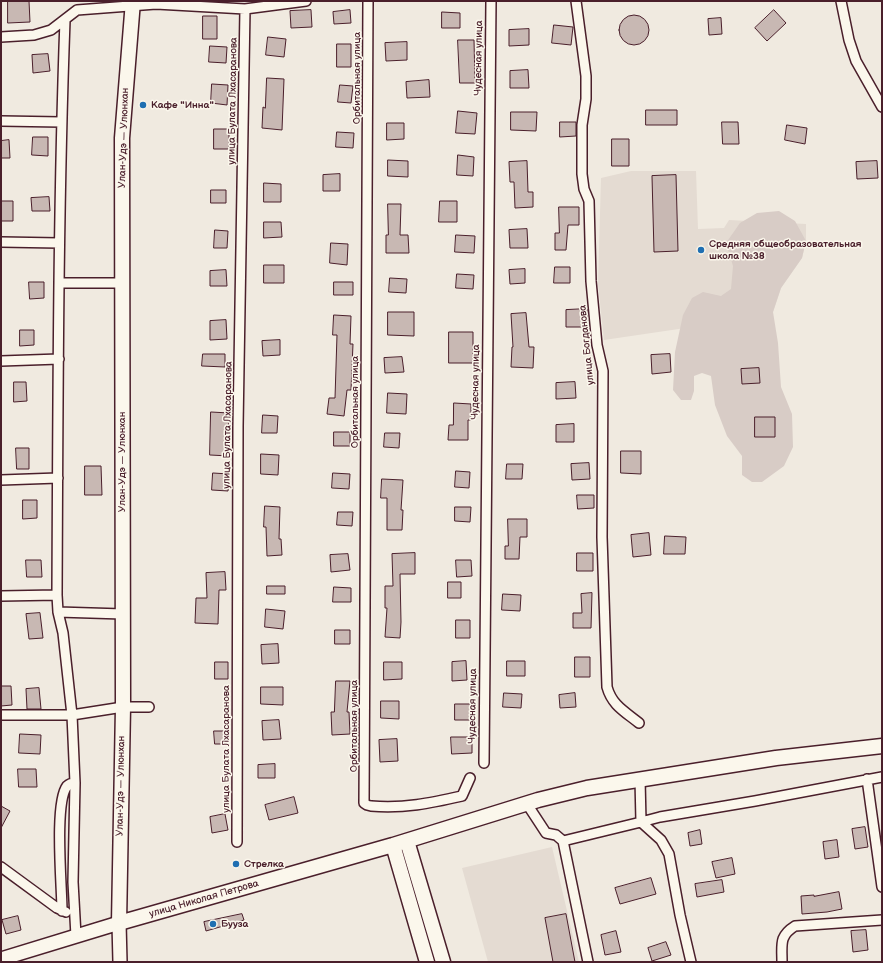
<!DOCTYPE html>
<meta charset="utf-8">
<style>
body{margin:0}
#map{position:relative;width:883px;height:963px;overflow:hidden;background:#f0eae0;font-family:"Balsamiq Sans",sans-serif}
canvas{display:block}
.frame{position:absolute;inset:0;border:2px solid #4a1f2b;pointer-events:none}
</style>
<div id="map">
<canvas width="883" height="963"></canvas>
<div class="frame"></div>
</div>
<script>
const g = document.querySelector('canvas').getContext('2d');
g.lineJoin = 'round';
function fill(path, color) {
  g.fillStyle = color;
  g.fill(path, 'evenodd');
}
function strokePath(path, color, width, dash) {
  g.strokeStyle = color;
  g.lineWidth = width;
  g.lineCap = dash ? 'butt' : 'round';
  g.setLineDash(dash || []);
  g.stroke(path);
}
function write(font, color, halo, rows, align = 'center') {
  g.font = font + ' "Balsamiq Sans",sans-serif';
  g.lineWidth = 3;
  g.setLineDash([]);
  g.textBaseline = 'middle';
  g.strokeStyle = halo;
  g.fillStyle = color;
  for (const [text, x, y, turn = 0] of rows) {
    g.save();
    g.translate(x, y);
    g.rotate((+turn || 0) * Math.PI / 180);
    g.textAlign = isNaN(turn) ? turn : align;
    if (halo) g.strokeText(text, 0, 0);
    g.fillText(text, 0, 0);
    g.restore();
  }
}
fill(new Path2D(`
 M631 171H696L698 229 724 228 729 220 806 224V241L802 258 781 288 773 312 699 326 604 340 598 284 601 178Z
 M552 847 579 962H488L462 868Z`), '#e4dbd2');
fill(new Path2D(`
 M779 211 795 221 806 241 802 258 781 288 773 312 778 343 781 387 792 414 793 447 784 466 762 482H752L742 475V456L727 436 715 405 711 376 702 373 694 376V391L691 400H681L673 390 675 352 683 315 692 298 703 292 721 296 731 289 733 266 726 243 740 223 757 213Z`), '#d8ccc6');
const building = new Path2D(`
 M8 1H29L30 22 8 23Z
 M311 10 312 27 291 28 290 11Z
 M350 10 351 23 334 24 333 12Z
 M774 10 786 23 767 41 755 28Z
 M442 12 460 13V28H442Z
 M619 30a15 15 0 1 1 30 0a15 15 0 1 1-30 0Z
 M203 16H217V39H203Z
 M721 18 722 34 709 35 708 19Z
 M554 25 573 27 571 45 552 43Z
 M529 29V45L509 46V30Z
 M268 37 286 39 284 57 266 55Z
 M458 40H474L475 83H460Z
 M407 42V60L386 61 385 43Z
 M337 44H351V67H337Z
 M210 46 227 47 226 63 209 62Z
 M48 54 50 71 33 73 32 55Z
 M528 70 529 88H510V71Z
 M267 78 284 79 282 130 262 128 263 107 265 108Z
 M429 80 430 97 407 98 406 82Z
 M212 84 228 85 227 105 211 103Z
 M340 85 353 86 351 103 338 102Z
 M646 110H677V125H646Z
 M458 111 477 113 475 134 456 133Z
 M511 112H537L536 131 511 130Z
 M560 122H576V136L560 137Z
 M722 122H738L739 144H723Z
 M387 123H404V139L387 140Z
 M787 125 807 128 805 144 785 140Z
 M214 129H229V149H214Z
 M337 132 354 133 353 148 336 147Z
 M33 137H48V156L32 155Z
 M612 139H629V166H612Z
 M9 140 10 158H1V141Z
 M458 155 474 157 473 176 457 175Z
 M388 160 408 161V177L388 176Z
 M527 161 528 192H533V207L515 208 514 182H510L509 162Z
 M877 161 878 178 857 179 856 162Z
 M340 174V191H323V175Z
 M676 175 678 251 654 252 652 176Z
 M264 183 281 184V202H264Z
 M211 190H226V203H211Z
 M49 197 50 211H32L31 198Z
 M1 201H13V221H1Z
 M440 201H457V222H439Z
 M388 204H401L400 235H408L409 253H386V235H388Z
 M559 207H579V225H568L566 250H555V233H559Z
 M264 222H281L282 237 264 238Z
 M527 229 528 248H510L509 230Z
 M215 230 228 231 227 248H214Z
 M456 235 475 236 474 253 455 252Z
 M331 243 348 244 347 265 330 263Z
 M264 265H284V283H264Z
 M555 267H570V283H554Z
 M525 269V283L510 284 509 270Z
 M226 270 227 286H210V271Z
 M457 274 474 275 473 289 456 288Z
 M390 278 407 279 406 293 389 292Z
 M29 282H44V298L30 299Z
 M334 282H353V295H334Z
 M587 309V327H566V310Z
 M388 312H414V336L388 335Z
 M526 313 529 347H534L533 368 511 367 512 347H513L511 314Z
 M334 315 351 316 350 344H353L351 390H347L344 416 327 414 329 398H335L337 335H333Z
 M226 320 227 339 210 340V321Z
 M20 330H34V345L20 346Z
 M449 332H473V363H449Z
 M280 340V355L263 356 262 341Z
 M203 354H225V367L202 366Z
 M670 354 671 372 652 374 651 355Z
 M402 357 404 372 385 373 384 358Z
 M759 368 760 383 742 384 741 369Z
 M14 382H26L27 401 14 402Z
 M575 382 576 398 556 399V383Z
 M388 393 407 394 406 414 387 413Z
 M454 403 471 404V420H468V440H448L449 425H453Z
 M211 412 229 413 228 441H229V456L210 455Z
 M263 415 278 416 277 433H262Z
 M755 417H775V437H755Z
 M574 424V442H556V425Z
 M334 432H350V446H334Z
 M385 433H400L399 448 384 447Z
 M16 448H29V469H17Z
 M621 451H641V474L621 473Z
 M261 454 279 455 278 475 261 474Z
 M589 463 590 479 572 480 571 464Z
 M507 464H523L522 479H506Z
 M85 466H101L102 495H85Z
 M456 471 470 472 469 488 455 487Z
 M213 473 229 474 228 491 212 490Z
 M333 473 350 474 349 489 332 488Z
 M382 479 403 480 401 510H403L402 530H387V498H381Z
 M577 495H594V508L578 509Z
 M23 500H37V518L23 519Z
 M265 506 280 507 279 539H281L282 555 267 556 266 527H264Z
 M455 507H471L470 522 455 521Z
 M338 512H353L352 526 337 525Z
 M508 519H527V537H520L519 559H505V546H508Z
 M649 533 651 555 633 557 631 535Z
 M665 536 686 537 685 554H664Z
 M415 553V574H400L401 622 400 638 385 637 387 608H385V586H393L392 554Z
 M577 553H593V571H577Z
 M348 554 350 570 331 572 330 555Z
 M26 560H41L42 577H27Z
 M456 560H471L472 576 457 577Z
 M225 572 226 590H219L218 624 195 623 196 598H207L206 573Z
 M448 582H461V598H448Z
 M267 586H285V594H267Z
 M334 587 351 588V602H333Z
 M592 593 591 628H573V613H582L581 594Z
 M503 594 521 595 520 611 502 610Z
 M266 609 285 611 283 629 265 627Z
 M40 613 43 638 29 639 26 614Z
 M456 620H470V638H456Z
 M335 630H350V644H335Z
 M278 644 279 663 262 664 261 645Z
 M575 657H590V677H575Z
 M466 661 467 680 452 681V662Z
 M507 661H525V676H507Z
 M215 662H228V679H215Z
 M384 662H402V679L384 680Z
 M336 681H350L347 712H349L350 734 332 735 331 712H334Z
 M1 686H11L12 705 1 706Z
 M261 687H283V705L261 704Z
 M39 688 41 709H27L26 689Z
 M504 693 522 694 521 708 503 707Z
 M575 693 576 707 560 708 559 695Z
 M381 701H399V719L381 718Z
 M455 704H471V720H455Z
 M279 720 281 739 263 740 262 721Z
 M214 731H226L227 744H215Z
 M20 734 41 735 40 754 19 753Z
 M451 737H472V753L452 754Z
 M397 739 398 761 380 762 379 740Z
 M275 764V778H258V765Z
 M18 769H36L37 787H19Z
 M294 797 298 813 269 820 265 805Z
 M1 806 10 811 1 828Z
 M225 814 228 830 212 833 210 817Z
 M865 827 868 847 855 849 852 829Z
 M700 830 702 844 690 846 688 833Z
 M837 840 839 857 825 859 823 842Z
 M732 858 735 874 716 878 712 862Z
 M651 878 656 894 620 904 615 888Z
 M722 880 724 892 697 897 695 884Z
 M839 892 842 909 827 912 802 914 801 896 814 895V896Z
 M242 914 244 920 206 931 204 922Z
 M566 914 575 962H553L545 918Z
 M18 916 21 930 6 934 2 920Z
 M866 930 868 950 853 952 851 931Z
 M616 931 621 952 605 955 601 935Z
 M666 942 671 955 652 961 648 948Z`);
fill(building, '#c8b8b3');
strokePath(building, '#4a1f2b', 1);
const street = new Path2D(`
 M368 1 364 803 367 805 371 806C403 809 431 803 462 796L470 778
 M576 1 586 76V99L582 125V174L584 189 589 201 591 281 597 345 603 371 602 537 607 687C612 705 624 711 639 723
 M841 1 849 40 856 61 882 107
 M1 37 34 35 51 30 77 10 156 4 245 9 306 1
 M1 121 61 122
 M1 242 59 243
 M59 283H122
 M1 361 59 359
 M1 480 58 478
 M1 596 57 595
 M58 612 123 614
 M1 715H72L123 707H149
 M484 763 491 1
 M640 779 641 822 660 817 755 801 882 777
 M867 779 882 887
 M75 783 73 882 76 936
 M527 804 546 833 556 835 563 841
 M237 842 238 426 245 9
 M1 867 57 908 66 912
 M62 911C62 887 54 803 67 786 69 784 72 783 75 783L72 715 63 633 58 612 57 595C58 403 58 211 65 20
 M588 962 563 841 641 822 661 840 669 854 680 915 691 962
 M782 962C782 944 779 936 795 926L882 920`);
const secondary = new Path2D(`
 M1 959 119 923 120 962`);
const primary = new Path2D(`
 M133 1 122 138 123 707 119 923 393 845 538 800 587 788 776 758 882 746
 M407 841 443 962
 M393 845 427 962`);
strokePath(street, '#4a1f2b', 12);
strokePath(secondary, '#4a1f2b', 16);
strokePath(primary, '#4a1f2b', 17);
strokePath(street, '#fbf7ec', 9);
strokePath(secondary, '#fbf7ec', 13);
strokePath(primary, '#fbf7ec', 14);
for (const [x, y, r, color] of [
 [143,105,4,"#1f6fb2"],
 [701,250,4,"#1f6fb2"],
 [236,864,4,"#1f6fb2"],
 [213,924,4,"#1f6fb2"]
]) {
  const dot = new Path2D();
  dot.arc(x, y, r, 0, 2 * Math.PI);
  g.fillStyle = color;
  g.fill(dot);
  strokePath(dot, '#fbf7ec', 1.5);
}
write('10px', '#4a1f2b', '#fbf7ec', [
 ["Чудесная улица",479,58,-89],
 ["Орбитальная улица",357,78,-90],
 ["улица Булата Лхасаранова",233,101,-89],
 ["Улан-Удэ — Улюнхан",124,138,-88],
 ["улица Богданова",587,345,-96],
 ["Чудесная улица",476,382,-89],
 ["Орбитальная улица",355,402,-90],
 ["улица Булата Лхасаранова",228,425,-89],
 ["Улан-Удэ — Улюнхан",122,462,-90],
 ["Чудесная улица",473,706,-89],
 ["Орбитальная улица",354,726,-90],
 ["улица Булата Лхасаранова",226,749,-90],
 ["Улан-Удэ — Улюнхан",121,786,-89],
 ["улица Николая Петрова",204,899,-16]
]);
write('bold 10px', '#4a1f2b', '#fbf7ec', [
 ["Кафе \"Инна\"",151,105],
 ["Средняя общеобразовательная",709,244],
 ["школа №38",709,256],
 ["Стрелка",244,864],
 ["Бууза",221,924]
], 'left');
</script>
